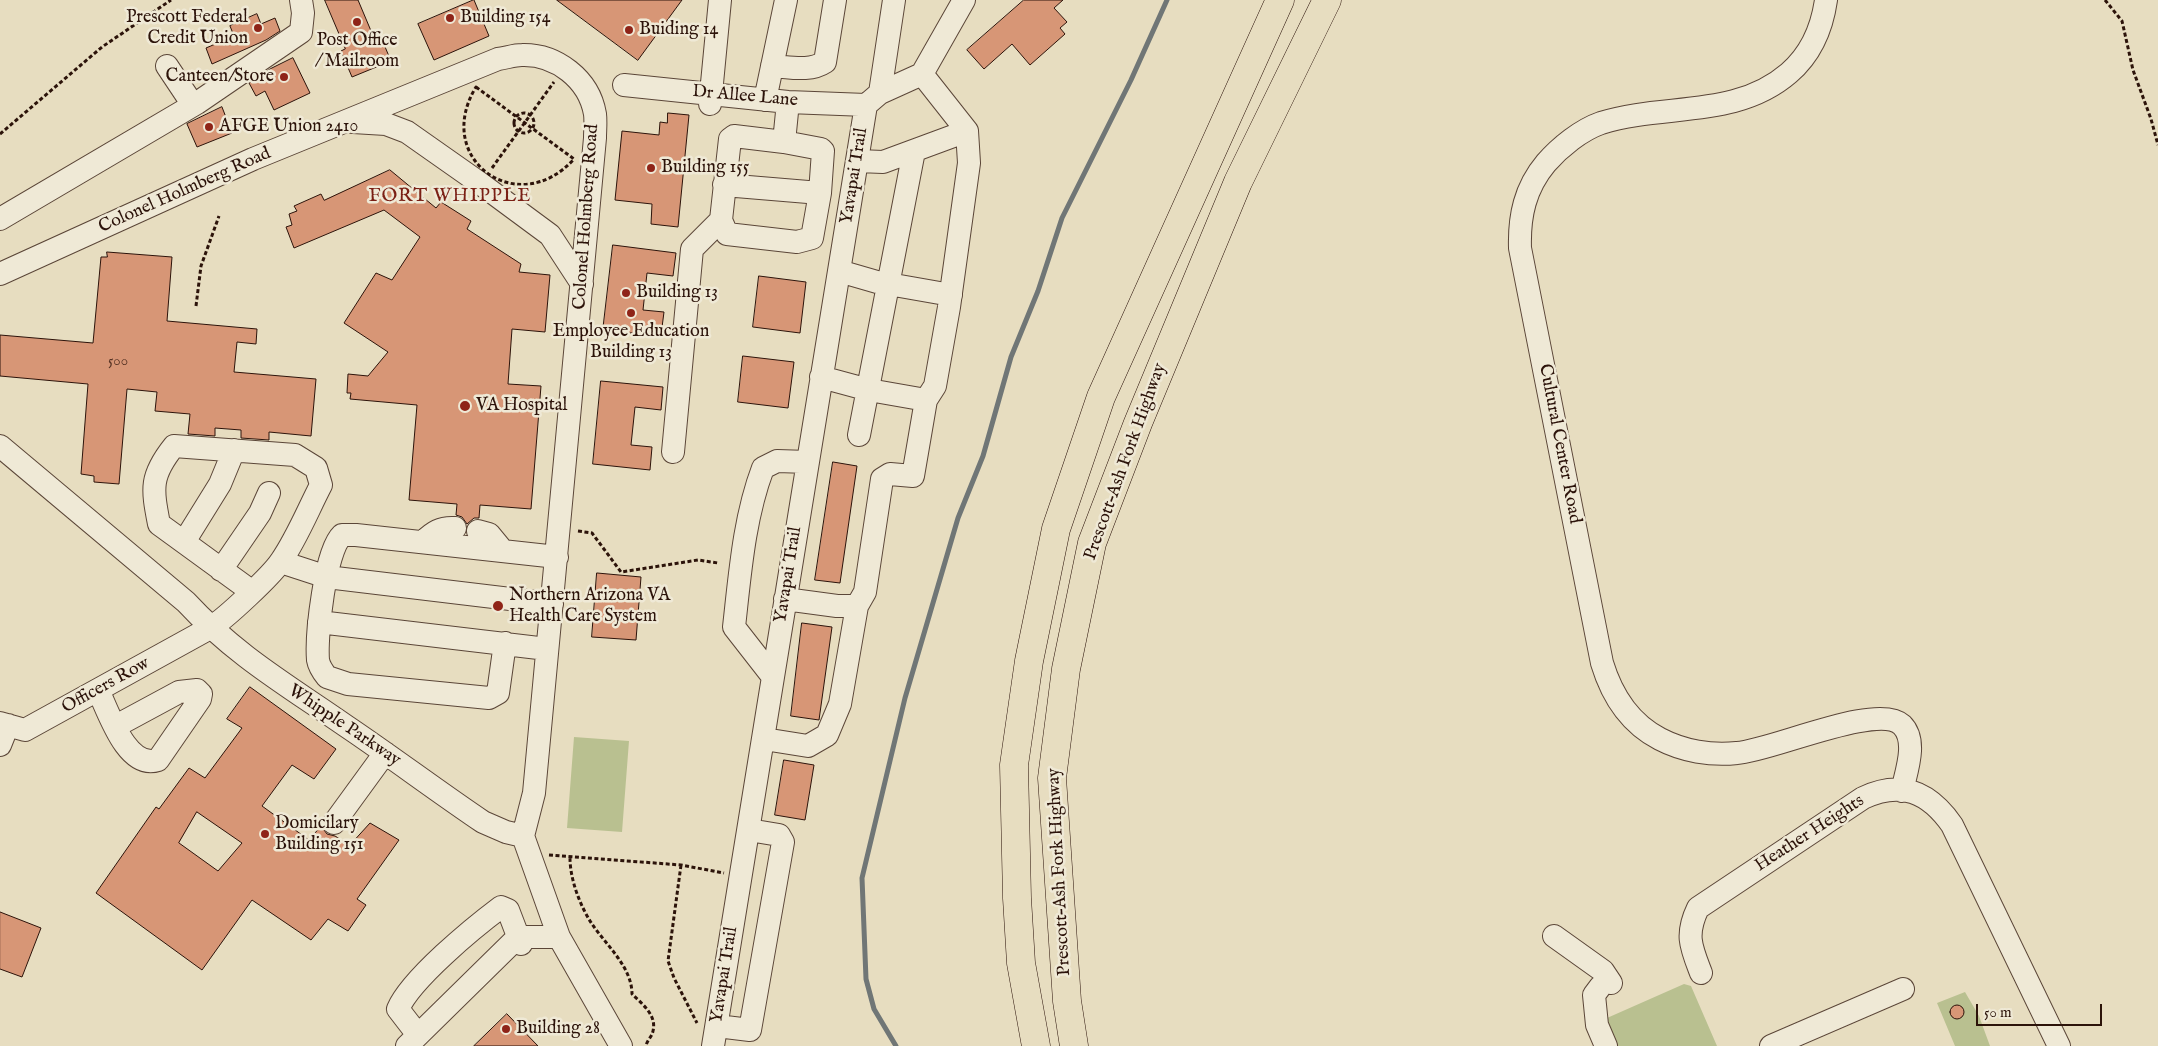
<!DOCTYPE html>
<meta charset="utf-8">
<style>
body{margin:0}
#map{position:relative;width:2158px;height:1046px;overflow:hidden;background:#e7ddc0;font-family:"IM FELL English",serif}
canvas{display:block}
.scale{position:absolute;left:1976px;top:1004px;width:126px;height:22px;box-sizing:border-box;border:2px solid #2c130a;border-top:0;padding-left:6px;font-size:15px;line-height:18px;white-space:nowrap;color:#2c130a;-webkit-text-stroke:4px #efe9d6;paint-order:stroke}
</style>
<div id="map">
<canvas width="2158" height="1046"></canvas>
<div class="scale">50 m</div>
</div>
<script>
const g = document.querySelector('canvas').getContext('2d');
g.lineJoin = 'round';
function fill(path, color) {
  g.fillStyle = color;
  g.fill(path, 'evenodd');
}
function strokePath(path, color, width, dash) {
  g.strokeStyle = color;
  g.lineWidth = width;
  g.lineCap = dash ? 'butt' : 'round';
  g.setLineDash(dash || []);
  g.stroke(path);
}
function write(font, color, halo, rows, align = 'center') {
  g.font = font + ' "IM FELL English",serif';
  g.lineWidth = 5;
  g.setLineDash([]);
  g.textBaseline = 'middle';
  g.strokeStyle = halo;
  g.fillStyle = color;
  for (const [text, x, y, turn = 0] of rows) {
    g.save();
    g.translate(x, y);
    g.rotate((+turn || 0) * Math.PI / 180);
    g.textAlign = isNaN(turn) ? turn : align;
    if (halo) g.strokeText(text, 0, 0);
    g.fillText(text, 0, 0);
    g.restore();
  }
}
fill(new Path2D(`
 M574 737 629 741 622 832 567 828Z
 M1684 984 1691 986 1717 1046H1614L1605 1026 1607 1018Z
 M1965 992 1979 1016 1990 1046H1955L1937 1003Z`), '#b9c090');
strokePath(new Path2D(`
 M896 1046 874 1009 866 979 862 878 905 698 958 518 983 456 1011 357 1038 291 1062 218 1131 80 1167 0`), '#707676', 5);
const building = new Path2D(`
 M325 0H358L374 38 380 35 391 61 352 77 341 51 345 49Z
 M474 0 489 36 434 60 418 24Z
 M557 0H682L638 60Z
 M1024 0H1063L1054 8 1067 22 1060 28 1065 34 1030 65 1012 44 984 69 967 50Z
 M257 14 261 24 275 18 280 31 266 40 212 64 206 48 234 36 230 26Z
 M293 58 310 93 274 110 265 91 256 96 249 83 270 69Z
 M222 107 232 133 197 147 187 124Z
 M668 113 689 115 678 227 651 224 652 204 615 200 622 131 659 135 660 122 667 123Z
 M390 170 436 208 441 202 471 221 467 229 521 264 519 272 550 275 545 332 512 329 508 384 541 386 531 509 480 505 479 518H474L467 524 462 517 456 515 457 504 409 500 417 405 350 399 351 393H347L348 374 368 376 388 352 344 323 376 273 392 280 420 237 384 210 294 248 286 227 292 225 289 214 297 211 294 206 321 194 324 200Z
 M613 245 676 253 673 276 647 273 643 310 664 312 661 335 603 331Z
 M107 252 172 257 167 321 257 329 256 344 237 342 234 372 316 379 311 436 269 432V440L241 438V430L215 428V436L188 434 190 414 155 411 157 392 127 389 119 484 94 482V476L81 474 88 384 0 376V335L93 343 101 257H107Z
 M759 276 806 282 800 333 753 327Z
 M743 356 794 362 788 408 738 402Z
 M601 381 663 387 661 410 635 407 631 445 652 447 650 470 593 464Z
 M833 462 857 466 840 583 815 580Z
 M597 573 641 577 636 640 592 637Z
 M802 623 832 627 819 720 791 716Z
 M250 687 336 749 314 779 292 765 262 806 309 840 321 826 327 834 335 836 350 845 370 823 399 840 357 899 366 905 348 931 328 919 311 940 252 900 202 970 96 893 156 807 159 809 189 768 205 778 242 728 227 719ZM197 812 242 843 218 871 179 843Z
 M784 760 814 765 805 820 775 815Z
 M0 912 41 928 22 977 0 969Z
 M1950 1012a7 7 0 1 1 14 0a7 7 0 1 1-14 0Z
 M507 1014 538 1046H474Z`);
fill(building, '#d79676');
strokePath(building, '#2c130a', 1);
const minor = new Path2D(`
 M1826 0C1822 28 1811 54 1789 73 1736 119 1664 103 1601 123 1581 130 1560 147 1546 163 1525 188 1519 216 1520 248L1602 663C1612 696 1629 723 1660 739 1683 751 1711 756 1737 753 1771 751 1878 702 1902 725 1918 741 1906 772 1902 791
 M167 66 193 105
 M772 66C790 67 810 72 825 62L835 0
 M624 85 788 102 866 105
 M880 93 894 0
 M765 100 786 0
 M710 104 720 0
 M866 105 880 93 922 74 964 0
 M353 122 386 124 407 132 481 184 550 235 582 284
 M784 142 821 149 823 151 820 193 812 238 797 242 727 234 721 220 730 139 734 136 784 142 788 102
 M858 161 883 162 967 131
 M724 185 820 193
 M0 219 197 103 301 32 303 13 301 0
 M839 271 877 282 951 295
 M0 274 253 159 498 59C506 58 514 55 522 55 556 54 589 79 595 114 596 122 595 130 595 138L534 793 523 836
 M821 377 869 390 926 400 935 386 949 307 969 163 967 131 922 74
 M859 435 914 151
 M0 446 186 602C235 655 287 685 346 726 392 757 437 791 483 822L506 832 523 836
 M673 452 692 249 721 220
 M478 531 489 534 503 551
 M184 542 220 484 234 450
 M423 542C433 532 441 527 455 528
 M281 562 327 577 552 604
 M221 570 260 513 269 493
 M785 599 837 606H857L865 592 882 479 890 474 913 476 926 400
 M319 622 547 649
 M505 643 498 693 489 698 348 684 327 677C323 672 319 666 318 660 316 635 325 551 342 535H356L557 557
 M773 677 734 627C740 574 744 518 763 468L777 461 808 462
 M98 690C109 713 127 770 158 760L200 699 201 694 197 690 179 692 116 726
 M0 723 25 730 210 628C225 619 272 575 281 561 297 538 308 510 321 485L316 468 295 455 174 446C150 476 152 488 159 524L251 591
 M764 739 808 746 827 735 840 704 857 606
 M0 745 8 725
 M334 823 385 753
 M523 836 559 937 621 1046
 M1554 936 1603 971 1611 983
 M1701 973C1691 947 1685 935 1698 908L1863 798C1901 780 1929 792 1952 825L2059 1046
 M1600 987 1594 995 1597 1025 1606 1046
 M717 1026 750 1030 783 842 779 835 749 830
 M418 1035 398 1009C411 979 473 928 501 907L508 910 521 944
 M407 1046 518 937H559
 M713 1046 866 105
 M1771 1046 1903 989`);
const major = new Path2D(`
 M1036 1046 1021 963 1017 898 1014 765 1029 661 1056 529 1101 397 1280 0
 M1074 1046 1067 1001 1052 778 1066 669 1092 543 1138 423 1238 182 1327 0`);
strokePath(minor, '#5b4638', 24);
strokePath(major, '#2c130a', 29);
strokePath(new Path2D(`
 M2105 0 2122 21 2133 70 2151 119 2158 145
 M476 87 574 159C518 221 432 159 476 87Z
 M514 123a10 10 0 1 1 20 0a10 10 0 1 1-20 0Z
 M0 134 102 47 171 0
 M492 168 554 82
 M196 306 201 266 219 216
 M578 531 592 533 621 572 698 560 718 563
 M549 855 681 865 724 873
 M570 858C570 879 580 906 592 924 606 945 632 967 632 994 642 1004 657 1015 653 1031 652 1037 647 1040 646 1046
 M681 865 668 961 674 978 697 1023`), '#2c130a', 3, [4, 2.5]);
strokePath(minor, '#efe9d6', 22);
strokePath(major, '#e7ddc0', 28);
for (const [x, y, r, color] of [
 [450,18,5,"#8f2418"],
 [357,22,5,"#8f2418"],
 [258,28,5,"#8f2418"],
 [629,30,5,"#8f2418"],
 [284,77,5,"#8f2418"],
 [209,127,5,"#8f2418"],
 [651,168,5,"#8f2418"],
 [626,293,5,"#8f2418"],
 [631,313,5,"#8f2418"],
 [465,406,6,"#8f2418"],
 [498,606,6,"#8f2418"],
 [265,834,5,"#8f2418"],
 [506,1029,5,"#8f2418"]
]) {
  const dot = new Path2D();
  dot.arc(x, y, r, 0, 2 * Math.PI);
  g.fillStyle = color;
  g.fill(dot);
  strokePath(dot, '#efe9d6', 2);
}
write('15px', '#573425', null, [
 ["500",118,362]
]);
write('18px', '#2c130a', '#efe9d6', [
 ["Prescott Federal",248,18,"right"],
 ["Credit Union",248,39,"right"],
 ["Building 154",460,18],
 ["Buiding 14",639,30],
 ["Post Office",357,41,"center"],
 ["/ Mailroom",357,62,"center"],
 ["Canteen/Store",274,77,"right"],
 ["AFGE Union 2410",219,127],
 ["Building 155",661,168],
 ["Building 13",636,293],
 ["Employee Education",631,332,"center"],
 ["Building 13",631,353,"center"],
 ["VA Hospital",476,406],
 ["Northern Arizona VA",509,596],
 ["Health Care System",509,617],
 ["Domicilary",275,824],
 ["Building 151",275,845],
 ["Building 28",516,1029]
], 'left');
write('18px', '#2c130a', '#efe9d6', [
 ["Dr Allee Lane",745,97,5],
 ["Yavapai Trail",855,176,-81],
 ["Colonel Holmberg Road",185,191,-24],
 ["Colonel Holmberg Road",587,217,-86],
 ["Cultural Center Road",1559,444,79],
 ["Prescott–Ash Fork Highway",1126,462,-70],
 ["Yavapai Trail",789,575,-81],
 ["Officers Row",106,686,-29],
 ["Whipple Parkway",344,726,34],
 ["Heather Heights",1810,834,-33],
 ["Prescott–Ash Fork Highway",1060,872,-93],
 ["Yavapai Trail",725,975,-81]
]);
g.letterSpacing = '1px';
write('19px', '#7a1f14', '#efe9d6', [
 ["FORT WHIPPLE",450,197]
]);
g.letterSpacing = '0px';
</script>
